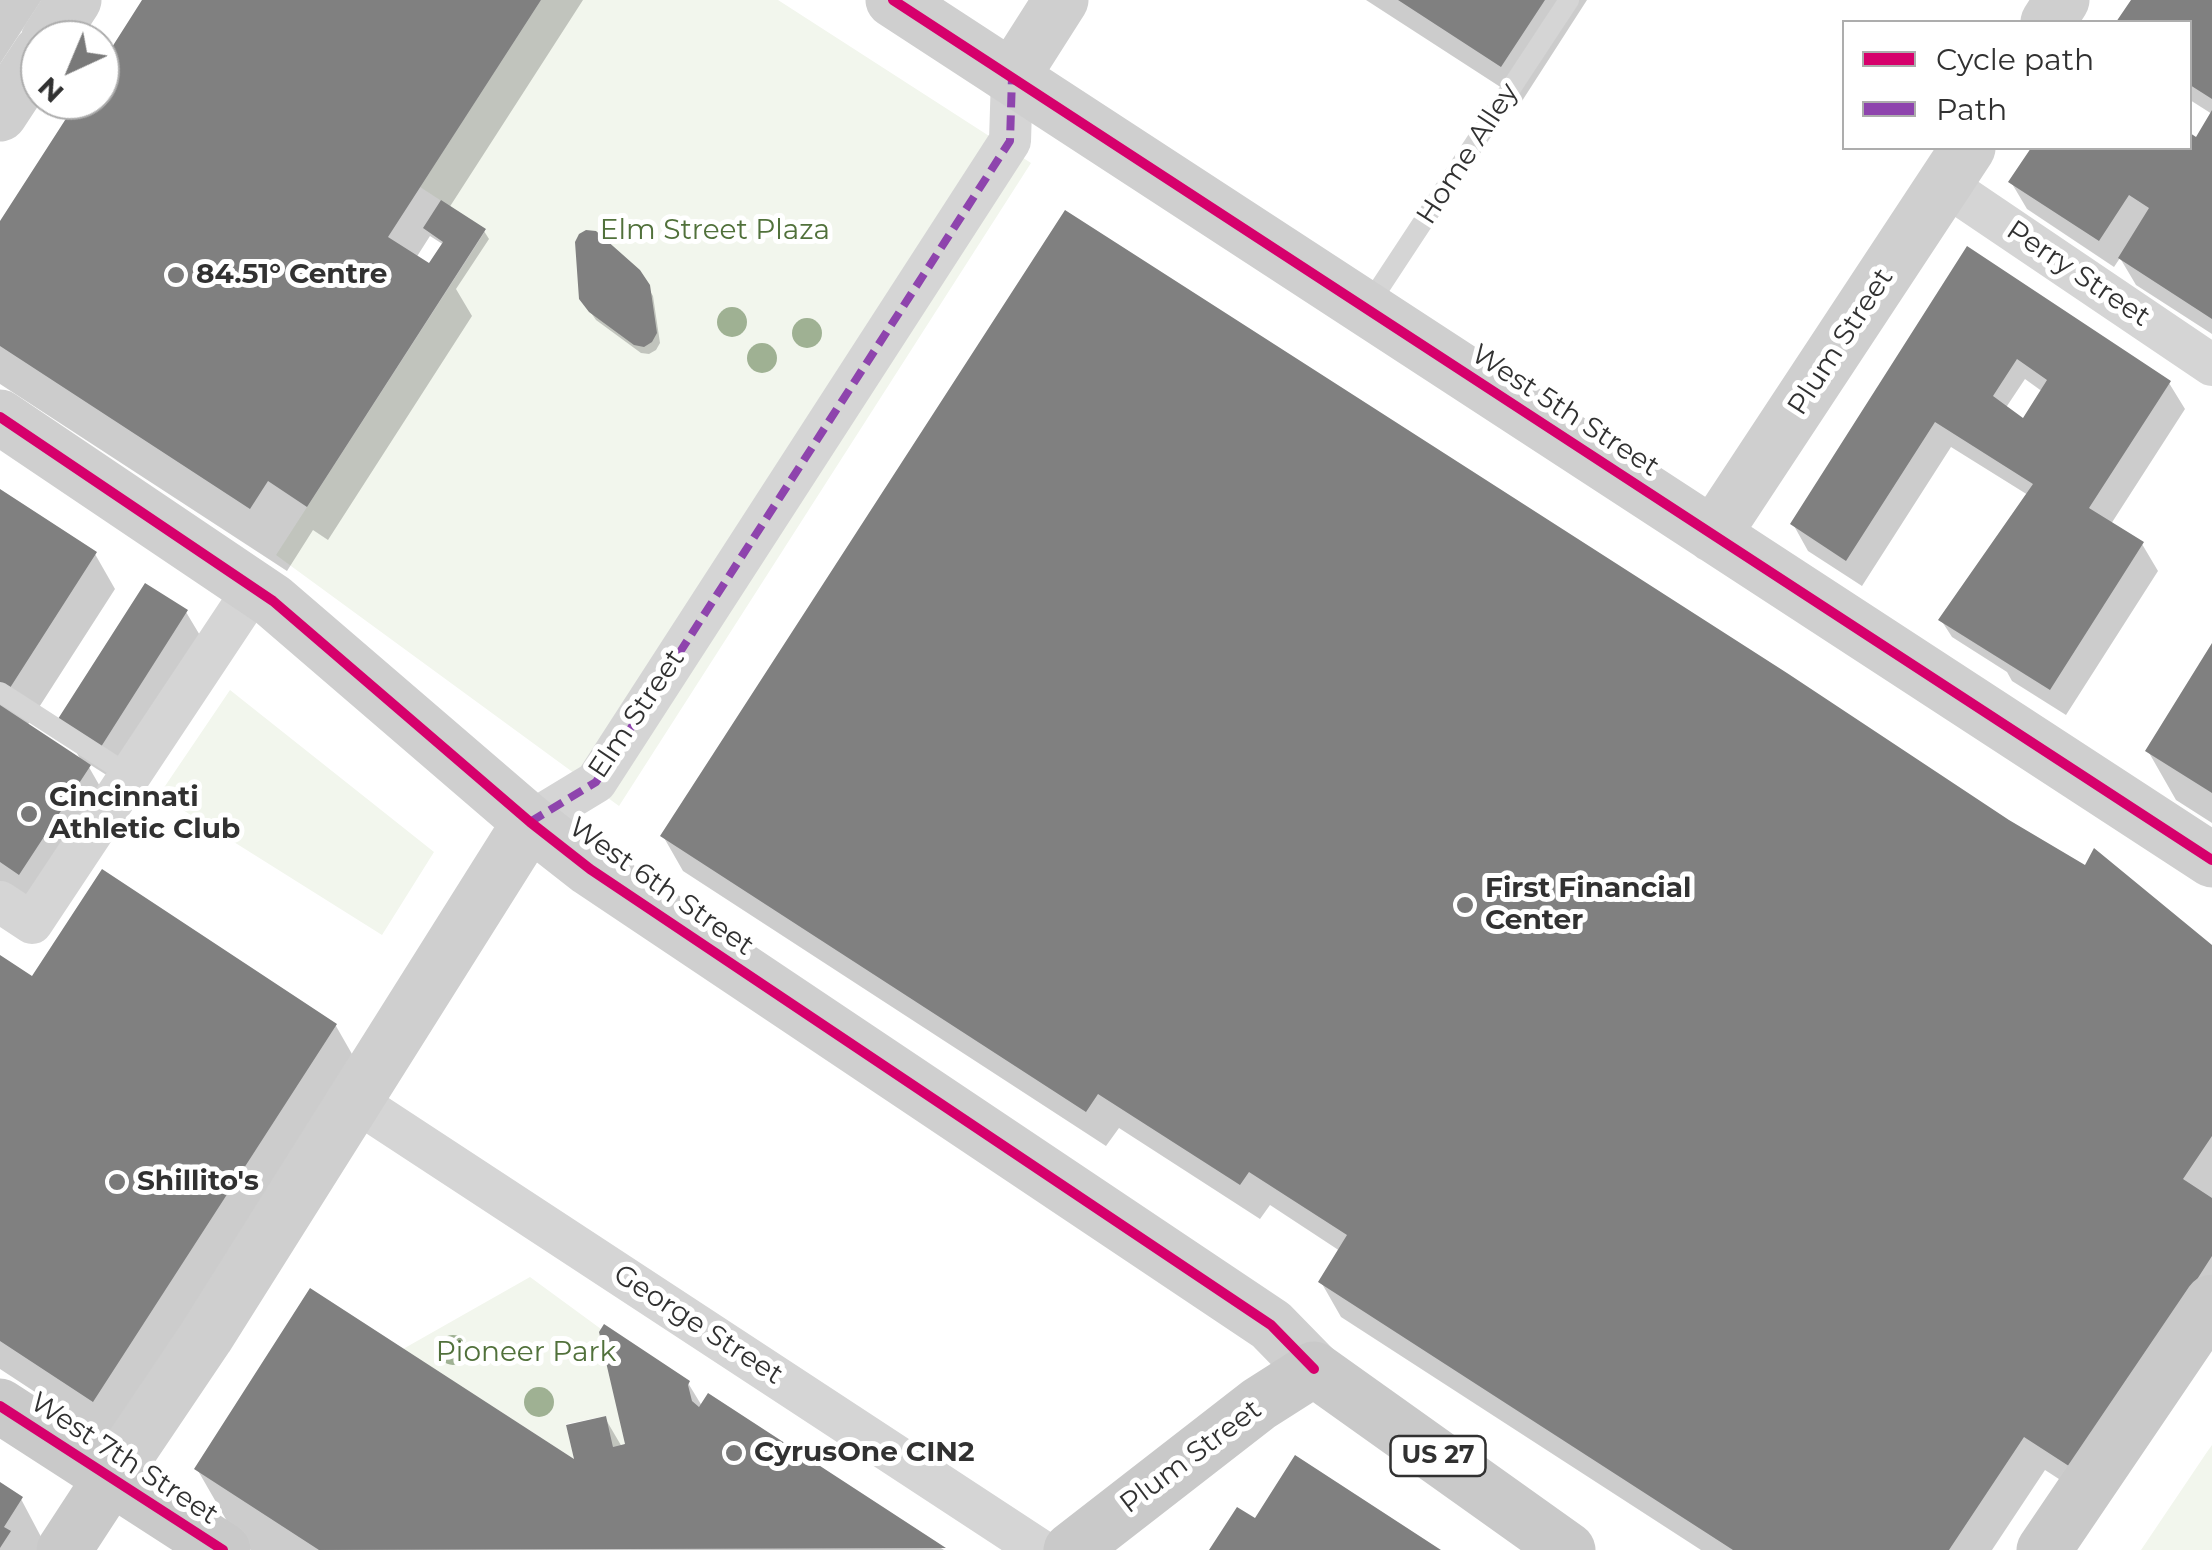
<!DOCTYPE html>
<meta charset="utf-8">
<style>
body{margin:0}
#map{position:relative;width:2212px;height:1550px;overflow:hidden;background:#fff;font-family:Montserrat,sans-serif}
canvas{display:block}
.legend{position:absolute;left:1842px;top:20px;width:350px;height:130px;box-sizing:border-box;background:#fff;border:2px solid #adadad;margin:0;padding:12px 18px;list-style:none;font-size:30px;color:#313131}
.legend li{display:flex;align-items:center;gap:20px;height:50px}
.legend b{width:50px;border:2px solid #adadad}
.north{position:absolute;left:20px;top:20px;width:100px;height:100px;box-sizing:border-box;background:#fff;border:2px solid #adadad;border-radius:50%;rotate:224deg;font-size:28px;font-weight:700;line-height:40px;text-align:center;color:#313131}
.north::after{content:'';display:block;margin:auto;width:35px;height:45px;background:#797979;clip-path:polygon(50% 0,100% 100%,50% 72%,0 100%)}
</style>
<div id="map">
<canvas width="2212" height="1550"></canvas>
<ul class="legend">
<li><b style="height:12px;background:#d6006c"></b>Cycle path</li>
<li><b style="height:12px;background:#8e44ad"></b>Path</li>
</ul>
<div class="north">N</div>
</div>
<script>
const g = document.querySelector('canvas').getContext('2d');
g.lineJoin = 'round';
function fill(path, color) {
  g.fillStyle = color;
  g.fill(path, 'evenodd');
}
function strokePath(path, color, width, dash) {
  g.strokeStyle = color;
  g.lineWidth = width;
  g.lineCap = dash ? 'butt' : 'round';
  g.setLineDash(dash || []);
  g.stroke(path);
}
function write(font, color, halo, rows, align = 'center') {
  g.font = font + ' Montserrat,sans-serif';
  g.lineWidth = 10;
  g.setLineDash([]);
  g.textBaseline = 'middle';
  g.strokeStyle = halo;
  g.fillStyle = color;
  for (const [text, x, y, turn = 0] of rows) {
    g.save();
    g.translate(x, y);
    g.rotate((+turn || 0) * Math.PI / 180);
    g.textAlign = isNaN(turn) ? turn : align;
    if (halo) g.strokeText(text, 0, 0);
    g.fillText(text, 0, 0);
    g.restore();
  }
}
fill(new Path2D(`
 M541 0H778L1031 163 619 806 276 555 486 230 420 187Z
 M230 690 434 852 382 935 159 795Z
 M530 1277 601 1329 625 1444 613 1447 606 1416 566 1424 574 1459 403 1349Z
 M2212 1445V1550H2141L2207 1452Z`), '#f2f6ed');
fill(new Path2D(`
 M0 0H54L41 1 0 64Z
 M145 0H583L449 208 484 231 489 239 456 289 472 316 328 540 313 530 287 571 0 384V225L81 100H100V70ZM430 236 444 245 436 271 416 258Z
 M1366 0H1587L1522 101Z
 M2134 0H2212V114L2190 100V22H2119Z
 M2212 115V334L2136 285 2120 258 2114 267 2027 209 2011 182 2034 148H2190V135L2196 140Z
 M638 272 653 296 660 343 656 350 649 354 641 353 596 320 587 307Z
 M1912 342 2169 383 2185 409 2111 524 2142 544 2158 571 2066 715 2012 681 2007 672 1952 637 1941 620 2028 495 1951 447 1862 586 1808 551 1793 524ZM2025 379 2043 392 2024 421 2005 409Z
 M0 492 95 554 115 589 27 726 82 762 59 722 186 612 207 647 119 783 86 762 117 816 48 923 0 891Z
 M2212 647V823L2176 800 2148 751Z
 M2008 822 2212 948V1322L2096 1503 2045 1470 1992 1550H1701L1341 1317 1321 1282 1340 1251 1270 1205 1260 1219 1119 1128 1106 1146 683 871 663 836Z
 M0 958 33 979 336 1026 364 1075 122 1449 0 1369Z
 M688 1383 702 1406 709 1396 944 1550H251L239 1542 197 1469 578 1465 605 1418 622 1447Z
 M0 1486 21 1499 48 1550H0Z`), '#0003');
fill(new Path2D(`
 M142 0H541L388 237 429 263 443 242 423 228 441 200 486 229 307 507 268 481 250 509 0 346V221L78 100H100V66Z
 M1398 0H1545L1501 67Z
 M2131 0H2212V99L2190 85V22H2116Z
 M2212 110V319L2118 258 2149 208 2129 195 2099 241 2008 182 2031 148H2190V133L2196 137Z
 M1065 210 1787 673 2009 820 2085 865 2094 848 2212 945V1136L2183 1179 2212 1198V1256L2075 1470 2024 1437 1949 1550H1733L1318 1282 1347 1235 1249 1172 1240 1185 1098 1094 1086 1112 660 836Z
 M586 230 596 231 640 270 650 285 657 333 652 342 644 347 634 345 589 312 579 299 575 242 579 234Z
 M1967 246 2171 381 2089 508 2144 542 2050 690 1938 620 2033 484 1935 422 1846 561 1790 524ZM2017 359 2047 380 2023 418 1993 396Z
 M0 489 97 552 8 691 0 686Z
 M145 583 188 610 99 750 56 722Z
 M2212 643V793L2145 751Z
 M0 705 91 765 19 875 0 862Z
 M102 869 337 1024 93 1402 0 1341V955L32 976Z
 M310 1288 574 1459 566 1425 606 1416 613 1447 625 1444 599 1332 604 1324 690 1381 688 1385 692 1401 699 1407 708 1393 946 1548 319 1550 194 1469Z
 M1295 1455 1441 1550H1209L1237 1507 1255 1518Z
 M0 1482 23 1497 4 1527 11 1531 0 1548Z`), '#808080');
strokePath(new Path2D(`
 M1367 307 1569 0
 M0 692 129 775`), '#d5d5d5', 20);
strokePath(new Path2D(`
 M1944 184 2212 365
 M530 822 596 782 1010 141 1012 77
 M0 902 32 923 255 587
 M355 1101 1040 1550`), '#d5d5d5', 42);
strokePath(new Path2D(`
 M893 0 2212 860
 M2048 22 2062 0
 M48 40 74 0
 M1012 77 1061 0
 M0 114 40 53
 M0 417 273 601 530 822 590 869 1271 1325 1314 1369
 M1713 535 1968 148
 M111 1478 206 1337 530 822`), '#cfcfcf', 55);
strokePath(new Path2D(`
 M0 1406 223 1550
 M64 1550 111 1478
 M1071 1550 1259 1404 1314 1369 1568 1550
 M2044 1550 2212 1302`), '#c9c9c9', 55);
strokePath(new Path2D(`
 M530 822 596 782 1010 141 1012 77`), '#8e44ad', 8, [15, 8]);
strokePath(new Path2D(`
 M893 0 2212 860
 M0 417 273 601 530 822 590 869 1271 1325 1314 1369
 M0 1406 223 1550`), '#d6006c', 10);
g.fillStyle = '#9fb193';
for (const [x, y] of [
 [732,322],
 [807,333],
 [762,358],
 [453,1350],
 [539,1402]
]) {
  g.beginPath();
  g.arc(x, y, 15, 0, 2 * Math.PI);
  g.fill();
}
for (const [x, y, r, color] of [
 [176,275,10,"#797979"],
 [29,814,10,"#797979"],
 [1465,905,10,"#797979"],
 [117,1182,10,"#797979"],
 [734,1453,10,"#797979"]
]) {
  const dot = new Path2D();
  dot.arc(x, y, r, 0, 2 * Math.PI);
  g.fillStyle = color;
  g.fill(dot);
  strokePath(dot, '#fff', 4);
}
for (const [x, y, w] of [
 [1438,1456,95]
]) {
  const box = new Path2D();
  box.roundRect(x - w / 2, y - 20, w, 40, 8);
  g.fillStyle = '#fff';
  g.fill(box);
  strokePath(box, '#313131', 2.5);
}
write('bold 25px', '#313131', null, [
 ["US 27",1438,1456]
]);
write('28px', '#313131', '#fff', [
 ["Home Alley",1468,154,-57],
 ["Perry Street",2078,274,34],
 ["Plum Street",1841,342,-57],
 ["West 5th Street",1565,411,33],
 ["Elm Street",637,714,-56],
 ["West 6th Street",661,887,35],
 ["George Street",698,1325,33],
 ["Plum Street",1191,1457,-37],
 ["West 7th Street",124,1459,33]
]);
write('28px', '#51713b', '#fff', [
 ["Elm Street Plaza",715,231],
 ["Pioneer Park",526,1353]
]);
write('bold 28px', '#313131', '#fff', [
 ["84.51° Centre",196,275],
 ["Cincinnati",49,798],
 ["Athletic Club",49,830],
 ["First Financial",1485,889],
 ["Center",1485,921],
 ["Shillito's",137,1182],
 ["CyrusOne CIN2",754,1453]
], 'left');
</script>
